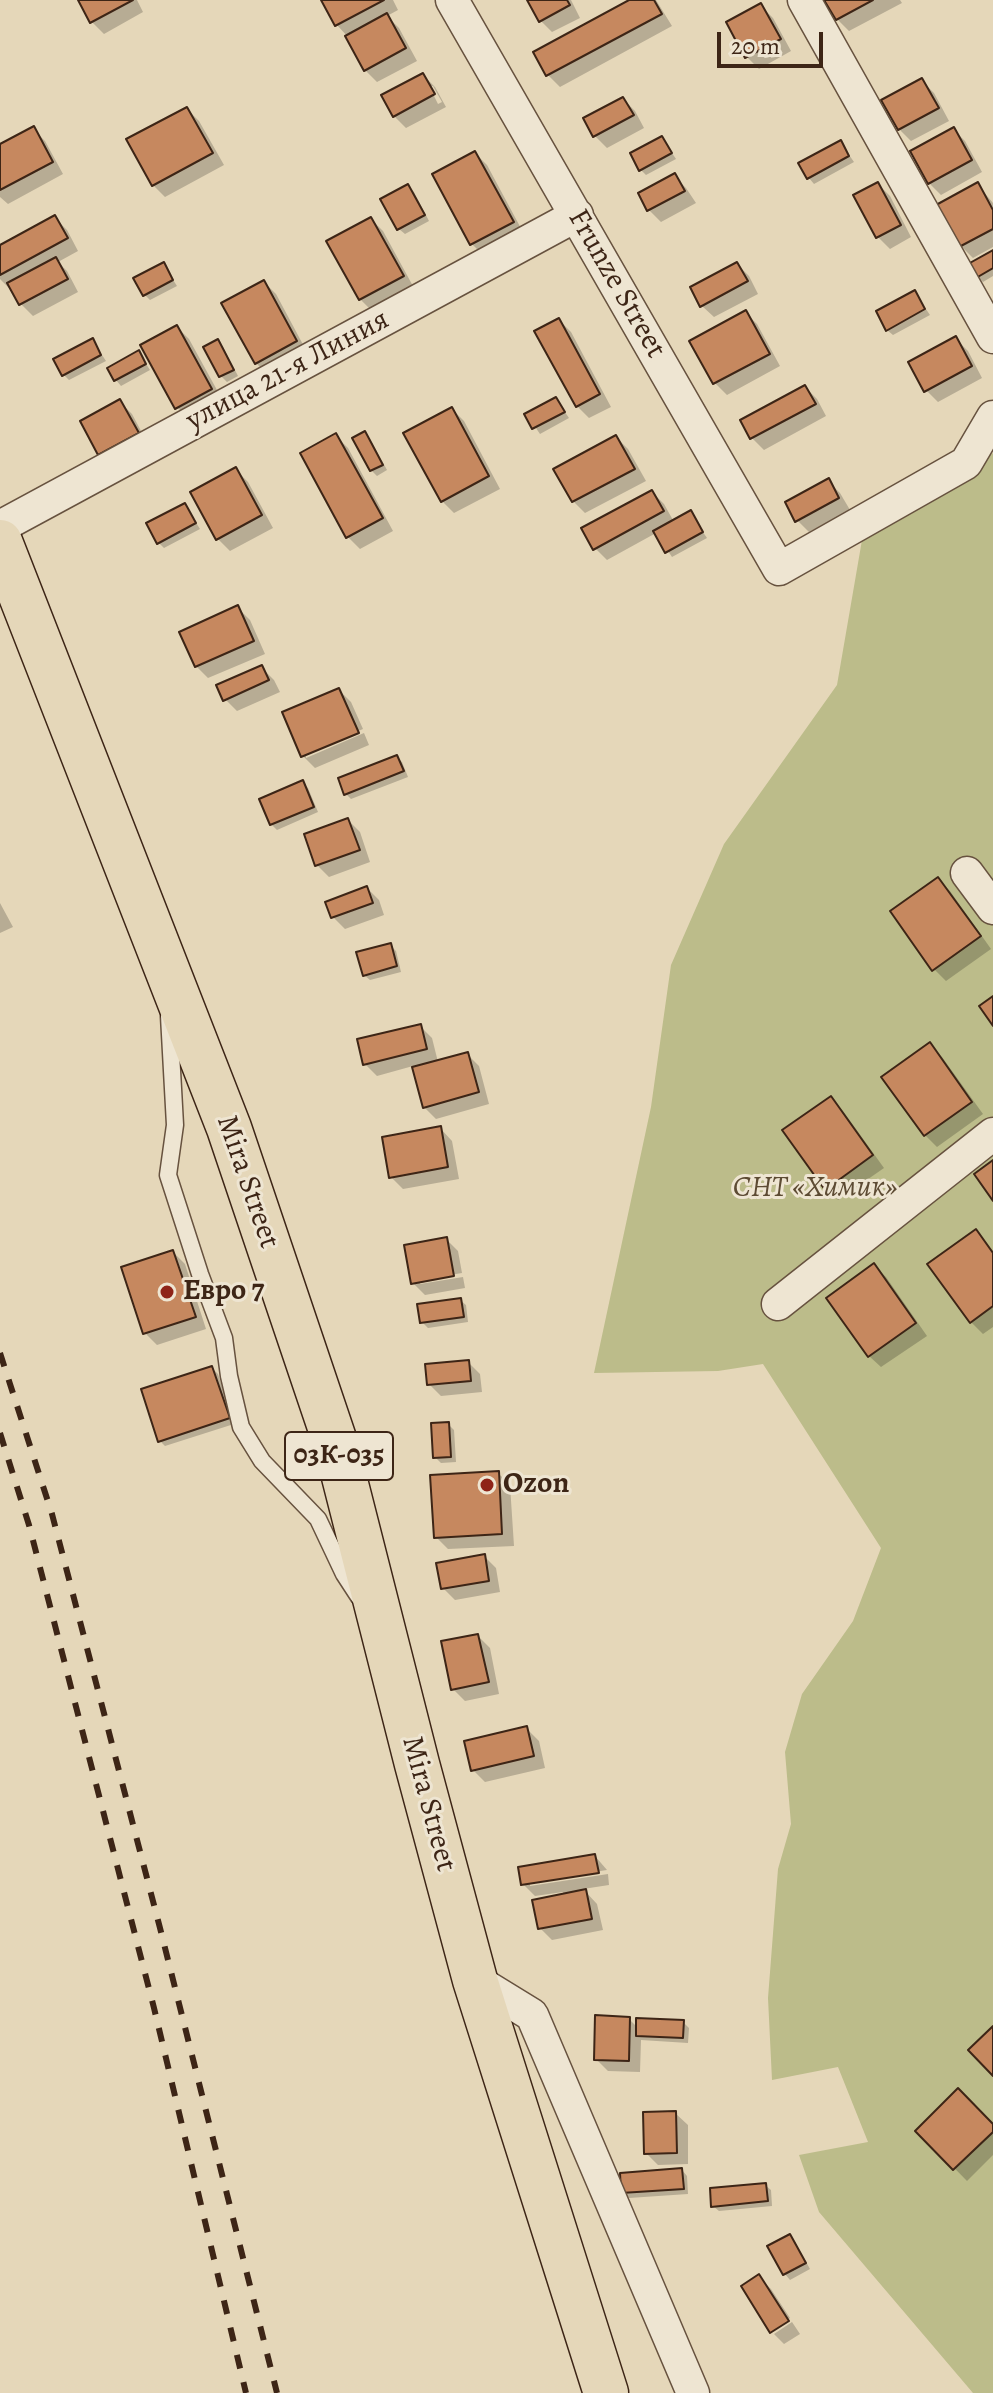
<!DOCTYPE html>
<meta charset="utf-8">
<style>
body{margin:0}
#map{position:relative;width:993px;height:2393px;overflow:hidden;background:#e5d7b9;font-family:Alegreya,serif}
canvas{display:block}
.scale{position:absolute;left:717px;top:32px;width:106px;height:36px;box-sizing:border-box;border:4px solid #3d2516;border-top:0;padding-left:10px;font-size:24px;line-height:28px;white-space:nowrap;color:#3d2516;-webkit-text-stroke:6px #eee5d2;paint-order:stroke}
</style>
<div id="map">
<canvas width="993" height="2393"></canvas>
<div class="scale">20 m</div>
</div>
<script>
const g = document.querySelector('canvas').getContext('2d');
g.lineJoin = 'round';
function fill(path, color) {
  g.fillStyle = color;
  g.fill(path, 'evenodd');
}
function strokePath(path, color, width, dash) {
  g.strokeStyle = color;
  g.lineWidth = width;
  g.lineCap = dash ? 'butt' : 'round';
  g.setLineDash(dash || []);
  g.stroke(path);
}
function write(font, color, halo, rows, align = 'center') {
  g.font = font + ' Alegreya,serif';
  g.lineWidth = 6;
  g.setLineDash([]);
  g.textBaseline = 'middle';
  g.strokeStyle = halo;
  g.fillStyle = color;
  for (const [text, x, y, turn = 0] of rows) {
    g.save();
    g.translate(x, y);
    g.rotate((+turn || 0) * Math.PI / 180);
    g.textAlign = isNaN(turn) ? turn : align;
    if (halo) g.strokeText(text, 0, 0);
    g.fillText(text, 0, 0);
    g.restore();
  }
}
fill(new Path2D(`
 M993 453V2393H973L819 2212 799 2155 868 2142 838 2067 772 2080 768 1998 778 1869 791 1824 785 1752 802 1694 853 1621 881 1548 763 1364 718 1371 594 1373 651 1107 671 965 724 844 837 685 862 540Z`), '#bcbc8a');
fill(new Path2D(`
 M80 0H137L143 12 104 34 92 22Z
 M324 0H393L398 10 387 16 399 28 417 61 377 82 365 70 348 37 337 25Z
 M529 0H571L580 18 552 32 540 20Z
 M633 0H656L672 26 560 87 548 75Z
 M827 0H900L902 3 849 31 837 19Z
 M761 6 773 18 791 51 759 69 747 57Z
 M423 75 435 87 446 107 406 128 394 116ZM429 86H433L442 102 438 104Z
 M922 81 934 93 949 121 911 141 899 129Z
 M623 99 635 111 644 128 607 148 595 136 586 119Z
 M187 109 199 121 224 165 165 197 153 185Z
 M33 129 45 141 63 174 8 204 0 197V147Z
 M953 129 965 141 982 172 941 195 929 183Z
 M662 138 676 159 646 175 641 170Z
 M840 142 854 162 814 184 809 178Z
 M475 153 487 165 524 234 484 256 472 244 435 175Z
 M674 176 686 188 696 203 661 222 649 210Z
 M878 184 890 196 911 237 890 249 878 237Z
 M977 184 993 203V247L973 258 961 246Z
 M408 186 414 192 429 221 405 234 399 229Z
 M55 218 67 230 78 251 58 262 67 271 78 292 33 316 21 304 11 287 9 288 0 279V247Z
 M371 219 383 231 414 288 372 311 360 299Z
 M993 252V276L983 282 977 276Z
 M163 264 177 286 150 300 145 295Z
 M737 264 749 276 758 294 714 317 702 306Z
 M264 282 276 294 308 354 268 375 256 363Z
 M915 293 930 315 893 335 887 330Z
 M745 312 757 324 780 366 727 395 715 383Z
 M559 320 571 332 611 407 589 418 577 406Z
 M177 327 189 339 223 401 189 419 177 407Z
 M956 339 968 351 982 378 938 402 926 390Z
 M92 340 106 361 69 380 64 375Z
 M217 342 223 347 238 376 227 382 221 376Z
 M139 353 150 370 121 386 116 380Z
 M805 387 817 399 826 416 764 450 752 438Z
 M556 399 569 418 540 434 527 415Z
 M120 402 132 414 149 446 112 466 100 454Z
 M452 409 464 421 500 489 454 513 442 501Z
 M364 434 370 439 387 470 377 476 371 470Z
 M336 436 348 448 393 531 360 549 348 537Z
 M616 437 628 449 646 481 585 513 573 501Z
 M236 470 248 482 273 528 230 551 218 539 193 493Z
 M828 481 840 493 850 510 809 532 797 520Z
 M652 492 664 504 674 522 690 513 707 538 672 557 656 533 607 560 595 548Z
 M185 505 200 529 164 548 159 543Z
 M238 608 250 620 265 654 208 678 196 666Z
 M262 668 274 680 280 692 237 711 225 699Z
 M339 690 351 702 363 729 306 753V758L364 733 369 745 315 768 303 756Z
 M396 757 402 762 408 777 351 799 346 794Z
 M303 783 308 788 318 812 277 830 271 824Z
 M348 820 360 832 370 862 329 877 317 865Z
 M938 879 950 891 991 949 946 981 934 969Z
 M367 888 379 900 384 915 345 929 333 917Z
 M0 903 13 927 0 933Z
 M390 945 396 951 401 972 370 980 364 975Z
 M420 1026 432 1038 438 1062 467 1054 479 1066 489 1104 436 1119 424 1107 413 1066 377 1076 365 1064Z
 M930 1045 942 1057 983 1114 937 1147 925 1135Z
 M831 1099 843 1111 884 1168 838 1200 827 1188Z
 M440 1128 452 1141 459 1179 403 1189 391 1177Z
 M976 1232 993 1251V1327L983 1334 971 1322Z
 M446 1239 458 1251 462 1273 420 1280V1284L463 1277 465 1288 425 1295 413 1283Z
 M173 1252 185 1264 206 1329 157 1345 145 1333 124 1268Z
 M874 1266 886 1277 927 1336 881 1367 869 1356Z
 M460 1300 466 1305 468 1322 428 1328 422 1322Z
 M468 1362 480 1374 482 1392 441 1396 429 1384Z
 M212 1368 218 1374 234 1424 165 1446 160 1441Z
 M448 1424 454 1430 456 1462 441 1463 435 1457Z
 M498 1473 510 1485 514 1546 448 1549 436 1537Z
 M484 1556 496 1568 500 1592 455 1600 443 1588Z
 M478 1636 490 1648 499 1694 465 1701 453 1689Z
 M527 1729 539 1741 545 1768 485 1782 473 1770Z
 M595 1856 607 1870 530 1882V1886L608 1874 609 1885 583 1889 597 1904 603 1930 552 1940 540 1928 563 1896V1892L535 1896 523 1884Z
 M629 2019 638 2028 683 2022 689 2028 688 2043 641 2040 640 2072 608 2071 596 2059Z
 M675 2113 688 2125V2164L658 2165 646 2153Z
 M993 2127V2155L967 2181 918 2131Z
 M682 2170 687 2176 688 2194 629 2198 623 2193Z
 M765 2185 771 2190 772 2206 719 2211 713 2206Z
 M790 2236 795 2242 810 2269 790 2280 785 2274Z
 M759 2277 771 2289 790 2318 772 2330Z
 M792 2322 800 2334 784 2344 774 2334Z`), '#0003');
const building = new Path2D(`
 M78 0H133L90 23Z
 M321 0H384L335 26Z
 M527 0H567L570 5 539 22Z
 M629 0H654L662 14 546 76 533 52Z
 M824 0H873L836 20Z
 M761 3 781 39 745 58 726 22Z
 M387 13 406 48 364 71 345 36Z
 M423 73 435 94 393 117 381 95Z
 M922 78 939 108 898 130 881 100Z
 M623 97 634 115 593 137 583 118Z
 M187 107 213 153 152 186 126 139Z
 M34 126 53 162 0 190V144Z
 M954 127 972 160 928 184 910 151Z
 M662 136 672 153 639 171 630 153Z
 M841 140 849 156 807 179 798 163Z
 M475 151 514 222 470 245 432 174Z
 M675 173 685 191 647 211 638 193Z
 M878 182 901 225 876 238 853 195Z
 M978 182 993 210V229L959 247 936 205Z
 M408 184 425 215 397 230 380 199Z
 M55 215 68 238 0 275V245Z
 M371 217 404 276 359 300 326 241Z
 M993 250V268L976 278 968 264Z
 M56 257 68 279 19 305 7 283Z
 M164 262 173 280 143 296 133 278Z
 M737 262 748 281 700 307 690 287Z
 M264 280 297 341 255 364 221 303Z
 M915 290 925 309 886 331 876 311Z
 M746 310 770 354 713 384 689 341Z
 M559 318 600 394 576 407 534 331Z
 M177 325 212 389 175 409 140 345Z
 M956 336 972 366 924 392 908 362Z
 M93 338 101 355 62 376 53 359Z
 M218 339 234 370 219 377 203 347Z
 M139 350 146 364 114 381 107 368Z
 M805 385 816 404 750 439 740 420Z
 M556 397 565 412 532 429 524 414Z
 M120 399 139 433 98 455 80 421Z
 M452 407 489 476 441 502 403 433Z
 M365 431 383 465 370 471 352 438Z
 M336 433 383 518 346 538 300 453Z
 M616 435 635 469 572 502 553 469Z
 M236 467 262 515 216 540 190 492Z
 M829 478 839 498 795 522 785 502Z
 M652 490 664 511 593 550 581 528Z
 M185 503 196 523 157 544 146 523Z
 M691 510 703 532 665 553 653 531Z
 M238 605 254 641 195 667 179 632Z
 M262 665 269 680 223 701 216 685Z
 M339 688 359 733 301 757 282 712Z
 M397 755 404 771 344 795 338 778Z
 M303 780 314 807 270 825 259 799Z
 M348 818 360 850 315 866 304 834Z
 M938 877 981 936 932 971 890 911Z
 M367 886 373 903 331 918 325 902Z
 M391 943 397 966 363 976 356 952Z
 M993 996V1026L979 1006Z
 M421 1024 427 1049 363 1065 357 1039Z
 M930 1042 972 1102 924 1136 881 1077Z
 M468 1052 479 1092 423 1108 412 1067Z
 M831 1096 873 1155 825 1190 782 1130Z
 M441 1126 448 1167 389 1178 382 1137Z
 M993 1160V1201L974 1174Z
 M976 1229 993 1253V1306L970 1323 927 1264Z
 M447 1237 454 1276 411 1284 404 1245Z
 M173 1250 196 1317 143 1334 121 1267Z
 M874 1263 916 1323 868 1357 826 1298Z
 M461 1298 464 1317 420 1323 417 1304Z
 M469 1360 471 1381 427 1385 425 1364Z
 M212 1366 230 1418 158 1442 141 1389Z
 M449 1422 451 1457 433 1458 431 1423Z
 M499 1471 502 1534 434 1538 430 1475Z
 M485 1554 489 1581 441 1589 436 1563Z
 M478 1634 489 1682 451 1690 441 1641Z
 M527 1726 534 1756 471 1771 464 1741Z
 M595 1854 599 1873 521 1885 518 1867Z
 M586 1889 592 1919 538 1929 532 1900Z
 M595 2015 630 2017 629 2061 594 2060Z
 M636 2018 684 2020 683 2038 636 2036Z
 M993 2026V2076L968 2050Z
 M958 2088 993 2124V2132L953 2170 915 2131Z
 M676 2111 677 2153 644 2154 643 2112Z
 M682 2168 684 2189 621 2193 620 2173Z
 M766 2183 768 2201 711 2207 710 2188Z
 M790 2234 806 2263 783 2275 767 2246Z
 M759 2274 789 2321 770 2333 741 2286Z`);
fill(building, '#c6885f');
strokePath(building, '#3d2516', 2);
const lane = new Path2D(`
 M169 1016 175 1125 168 1175 200 1274 224 1338 229 1376 241 1427 262 1461 318 1519 344 1574 359 1597`);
const street = new Path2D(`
 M452 0 779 569 966 463 993 417
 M804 0 993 337
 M0 527 577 215
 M967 873 993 908
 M778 1304 993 1134
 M475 1980 532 2015 693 2393`);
const primary = new Path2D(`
 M0 542 229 1128 336 1445 417 1764 475 1980 606 2393`);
strokePath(lane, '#67523f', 19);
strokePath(street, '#67523f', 35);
strokePath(primary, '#3d2516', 47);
strokePath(lane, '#eee5d2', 16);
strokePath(street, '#eee5d2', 32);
strokePath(primary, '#e5d7b9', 44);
strokePath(new Path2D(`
 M0 1353 52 1514 160 1928 277 2393
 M0 1433 29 1525 154 2008 246 2393`), '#3d2516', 6, [14, 14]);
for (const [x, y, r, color] of [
 [167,1292,8,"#8f2418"],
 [487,1485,8,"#8f2418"]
]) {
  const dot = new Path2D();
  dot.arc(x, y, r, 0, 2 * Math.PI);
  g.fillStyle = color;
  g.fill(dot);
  strokePath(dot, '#eee5d2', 3);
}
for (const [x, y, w] of [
 [339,1456,108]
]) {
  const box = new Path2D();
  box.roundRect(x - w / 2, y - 24, w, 48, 6);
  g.fillStyle = '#eee5d2';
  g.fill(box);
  strokePath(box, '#3d2516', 2);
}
write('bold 28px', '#3d2516', null, [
 ["03К-035",339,1456]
]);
write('30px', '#3d2516', '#eee5d2', [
 ["Frunze Street",616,284,60],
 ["улица 21-я Линия",288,371,-28],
 ["Mira Street",247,1182,71],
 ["Mira Street",428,1804,75]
]);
write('italic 30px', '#5d4b33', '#eee5d2', [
 ["СНТ «Химик»",815,1189]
]);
write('bold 30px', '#3d2516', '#eee5d2', [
 ["Евро 7",183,1292],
 ["Ozon",503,1485]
], 'left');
</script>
